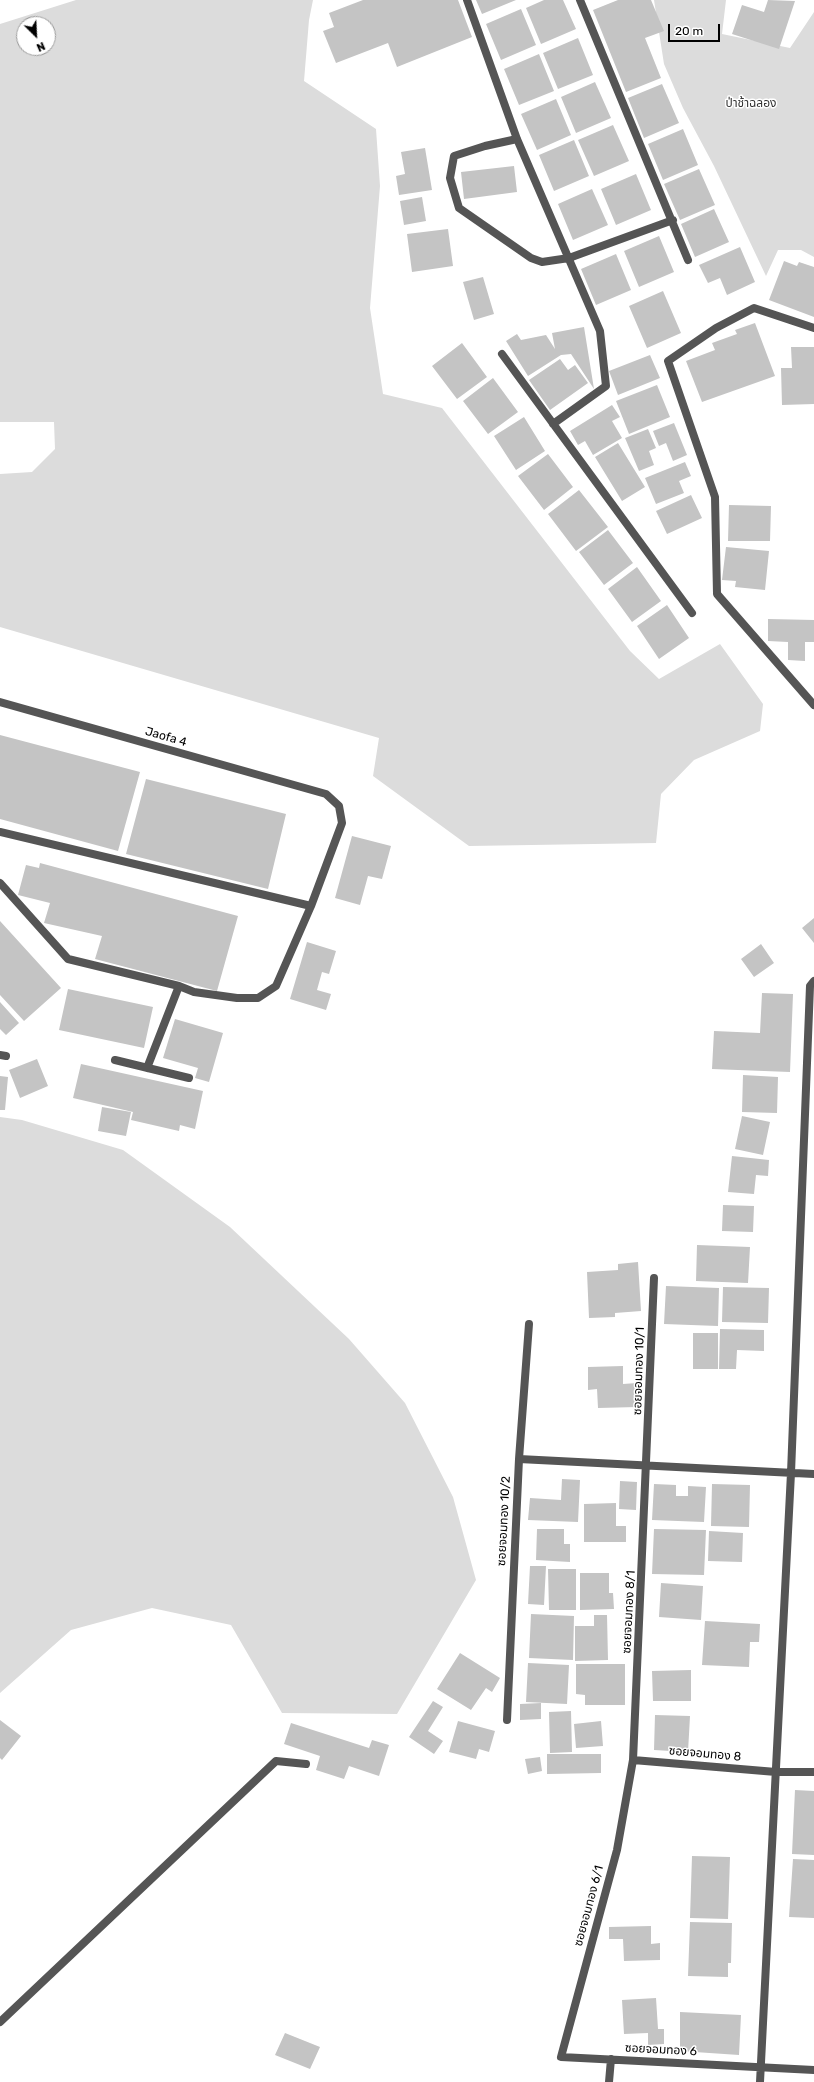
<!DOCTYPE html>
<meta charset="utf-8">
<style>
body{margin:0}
#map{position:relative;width:814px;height:2082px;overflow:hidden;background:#fff;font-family:Rubik,sans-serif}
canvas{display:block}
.north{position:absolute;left:16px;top:16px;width:40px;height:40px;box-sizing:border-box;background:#fff;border:1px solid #999;border-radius:50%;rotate:156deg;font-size:11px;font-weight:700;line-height:16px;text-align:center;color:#000}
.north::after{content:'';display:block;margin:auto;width:14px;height:18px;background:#000;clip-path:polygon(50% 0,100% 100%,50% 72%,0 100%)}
.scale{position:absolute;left:668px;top:24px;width:52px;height:18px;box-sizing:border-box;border:2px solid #000;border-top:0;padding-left:5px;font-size:12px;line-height:14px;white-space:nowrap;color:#000;-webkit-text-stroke:3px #fff;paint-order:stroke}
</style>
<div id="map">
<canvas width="814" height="2082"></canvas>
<div class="north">N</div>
<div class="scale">20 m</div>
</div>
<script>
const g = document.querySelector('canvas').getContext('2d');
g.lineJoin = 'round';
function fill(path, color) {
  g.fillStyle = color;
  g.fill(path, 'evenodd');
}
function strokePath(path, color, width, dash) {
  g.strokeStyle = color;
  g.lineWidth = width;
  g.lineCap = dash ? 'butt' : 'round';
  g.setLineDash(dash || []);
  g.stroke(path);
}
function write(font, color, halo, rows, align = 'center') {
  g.font = font + ' Rubik,"Noto Sans Thai",sans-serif';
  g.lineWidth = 3;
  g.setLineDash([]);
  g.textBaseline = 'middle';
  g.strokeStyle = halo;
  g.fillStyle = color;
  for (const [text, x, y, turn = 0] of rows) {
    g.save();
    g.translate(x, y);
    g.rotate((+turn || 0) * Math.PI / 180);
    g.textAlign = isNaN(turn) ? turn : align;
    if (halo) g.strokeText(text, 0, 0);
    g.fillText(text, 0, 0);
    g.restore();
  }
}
fill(new Path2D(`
 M76 0H313L309 20 304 81 376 129 380 186 370 308 383 394 442 408 630 651 659 679 720 644 763 704 760 731 694 760 661 794 656 843 469 846 373 776 379 738 0 627V474L32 472 55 449 54 422H0V24ZM24 24H48V48H24Z
 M654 0H726L722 34 790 48 814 12V257L801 250H778L766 276 714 166 683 108 664 64Z
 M0 1117 22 1120 123 1150 230 1227 349 1339 405 1403 453 1497 476 1580 397 1714 282 1713 231 1625 152 1608 71 1630 0 1693Z`), '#dcdcdc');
fill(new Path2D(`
 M363 0H458L472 37 397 67 388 43 336 63 323 31 334 27 329 13Z
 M476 0H516L482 14Z
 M544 0H563L576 29 541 44 526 8Z
 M618 0H651L664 31 645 38 661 78 626 92 593 10Z
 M768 0 795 1 779 49 732 34 742 5 764 12Z
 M521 9 536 45 501 60 486 24Z
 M578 38 593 75 558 89 543 53Z
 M539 54 554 91 519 105 504 69Z
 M595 82 611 118 576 133 561 97Z
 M662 84 679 123 644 138 628 98Z
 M556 99 571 135 537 150 521 114Z
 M613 125 629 161 594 176 578 140Z
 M683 129 698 165 663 180 648 144Z
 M574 140 589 176 554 191 539 155Z
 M425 148 432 190 399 195 396 176 405 174 401 152Z
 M514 166 517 192 464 199 461 172Z
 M699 169 715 205 680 220 664 184Z
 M636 174 651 210 616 225 601 189Z
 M592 189 608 225 573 240 558 204Z
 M422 197 426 221 404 225 400 201Z
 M714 209 729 242 695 257 681 224Z
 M448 229 453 266 412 272 407 234Z
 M659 236 674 272 639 287 624 251Z
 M740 247 755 282 727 295 720 278 708 283 699 265Z
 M616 254 631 290 596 305 581 269Z
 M784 261 797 266 799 262 814 267V317L769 300Z
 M483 277 494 314 474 320 463 282Z
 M663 291 681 333 647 348 629 306Z
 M755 323 775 376 702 402 686 361 715 350 712 343 737 334 735 330Z
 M584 327 594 389 571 354 561 355 528 376 506 341 517 334 521 340 546 335 555 349 552 333Z
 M462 343 487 377 457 399 432 366Z
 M791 347H814V404L782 405 781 368H792Z
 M650 355 660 378 618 395 609 371Z
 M560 359 568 370 575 365 588 383 550 410 529 380Z
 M493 378 518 412 488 434 463 401Z
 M657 385 670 417 629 434 616 401Z
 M612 405 620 417 612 421 622 438 593 455 585 441 578 445 570 431Z
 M524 417 545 451 516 470 494 436Z
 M674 423 687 455 673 461 666 443 659 446 653 431Z
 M648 429 656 448 649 451 654 465 639 471 625 438Z
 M618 443 645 487 622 501 595 457Z
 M548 454 573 487 544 510 518 476Z
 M685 462 691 476 679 481 684 493 656 504 645 478Z
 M579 490 608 527 576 551 548 514Z
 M691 495 702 518 667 534 656 511Z
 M729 505 771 506 770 541H728Z
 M608 530 633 563 604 585 579 552Z
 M726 547 769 551 765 590 735 587 736 581 722 580Z
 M637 567 661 601 632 622 608 589Z
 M667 605 689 638 659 659 637 626Z
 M768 619 814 620V642H805V661L788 660V642L768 641Z
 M0 735 140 772 118 851 0 819Z
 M146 779 286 814 268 889 126 854Z
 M352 836 391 846 382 879 368 876 360 905 335 898Z
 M40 863 238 916 217 991 95 959 102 936 44 923 50 903 18 895 26 865 39 868Z
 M814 918V943L802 928Z
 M0 921 61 988 24 1021 0 995Z
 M307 942 336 951 329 974 322 972 317 990 331 994 326 1010 290 999Z
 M761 944 774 963 754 977 741 959Z
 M68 989 153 1007 144 1048 59 1030Z
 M762 993 793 994 790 1072 712 1069 714 1031 760 1033Z
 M0 1002 19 1023 6 1035 0 1029Z
 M175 1019 223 1033 209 1082 195 1078 198 1068 163 1058Z
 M37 1059 48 1086 20 1098 9 1070Z
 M81 1064 203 1091 195 1129 180 1125 179 1131 131 1120 133 1112 73 1098Z
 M743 1075 778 1077 777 1113 742 1112Z
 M0 1076 8 1077 5 1110H0Z
 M102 1107 131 1112 126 1136 98 1131Z
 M742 1116 770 1122 763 1155 735 1149Z
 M732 1156 769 1160 768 1176 756 1175 754 1194 728 1192Z
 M723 1205 754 1206 753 1232 722 1231Z
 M697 1245 750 1247 748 1283 696 1281Z
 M638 1262 641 1311 615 1313V1317L589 1318 587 1272 618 1270V1264Z
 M666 1286 719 1288 718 1326 664 1324Z
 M723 1287 769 1288 768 1323 722 1322Z
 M720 1329 764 1330V1351L737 1350 736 1369H719Z
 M693 1333H718V1369H693Z
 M623 1366V1384L637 1383V1407L598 1408 597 1389 588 1390V1367Z
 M562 1479 580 1480 578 1522 528 1520 530 1498 561 1500Z
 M620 1481 637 1482 636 1510 619 1509Z
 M654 1484 676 1485V1496H688V1486L706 1487 704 1522 652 1520Z
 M712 1484 750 1485 749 1527 711 1526Z
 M616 1503V1526H626V1542H584V1504Z
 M537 1529H564V1544H570V1562L536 1560Z
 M654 1529 706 1530 704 1575 652 1574Z
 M709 1531 743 1533 742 1562 708 1561Z
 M530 1566H546L544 1605 528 1604Z
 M548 1569H576V1610H549Z
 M580 1573H609V1593H613L614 1609 580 1610Z
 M661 1583 703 1586 701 1620 659 1617Z
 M531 1614 574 1616 573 1660 529 1658Z
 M594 1615H607L608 1660 575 1661V1626H594Z
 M705 1621 760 1624 759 1642H750L749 1667 702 1665Z
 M460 1653 500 1678 492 1692 486 1688 471 1710 437 1689Z
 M528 1663 569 1665 567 1704 526 1702Z
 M576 1664H625V1705H585V1695L576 1694Z
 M691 1670V1701H653L652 1671Z
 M433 1701 443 1707 428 1731 443 1741 434 1754 409 1737Z
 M541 1703V1719L520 1720V1704Z
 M571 1711 572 1752 550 1753 549 1712Z
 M655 1715 690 1716 688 1752 654 1750Z
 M0 1720 21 1736 2 1760 0 1758Z
 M458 1721 495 1731 489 1752 479 1749 476 1759 449 1752Z
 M601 1721 603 1746 576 1748 574 1724Z
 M291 1723 369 1748 372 1740 389 1745 379 1776 349 1766 344 1779 316 1770 320 1756 284 1744Z
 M547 1754H601V1773L547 1774Z
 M540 1757 542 1771 528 1774 525 1759Z
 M795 1790 814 1791V1855L792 1854Z
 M692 1856 730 1857 728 1919 690 1918Z
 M793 1859 814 1860V1918L789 1917Z
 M690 1922 732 1923 731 1963H728V1977L688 1976Z
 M651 1926V1944L660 1943V1960L624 1961 623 1939H609V1927Z
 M656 1998 658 2029H664V2044L648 2045V2033L624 2034 622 2000Z
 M680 2012 741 2015 739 2055 680 2051Z
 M285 2033 320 2047 310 2069 275 2055Z`), '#c4c4c4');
strokePath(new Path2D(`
 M467 0 517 139 600 331 606 386 553 424
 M580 0 688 260
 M517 139 485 146 454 156 450 178 459 208 531 258 542 262 569 258 673 220
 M814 328 754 308 716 328 668 361 715 497 717 594 814 705
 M502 354 692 613
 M0 702 326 794 339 806 342 823 311 906 276 986 258 998H237L194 992 179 986 68 959 0 883
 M0 832 311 906
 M0 1055 6 1056
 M115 1060 189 1078
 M147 1068 179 986
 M654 1278 633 1760 617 1850 561 2057 814 2070
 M519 1459 814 1474
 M507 1720 519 1459 529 1324
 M633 1760 776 1772H814
 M0 2022 276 1761 306 1764
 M609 2082 611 2059
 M760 2082 791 1473 810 986 814 981`), '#555', 8);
write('12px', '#333', '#fff', [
 ["ป่าช้าฉลอง",751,104]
]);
write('12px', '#000', '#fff', [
 ["Jaofa 4",166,737,16],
 ["ซอยจอมทอง 10/1",639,1371,-88],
 ["ซอยจอมทอง 10/2",504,1521,-87],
 ["ซอยจอมทอง 8/1",629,1612,-87],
 ["ซอยจอมทอง 8",705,1754,5],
 ["ซอยจอมทอง 6/1",589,1906,-75],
 ["ซอยจอมทอง 6",661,2050,3]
]);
</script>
